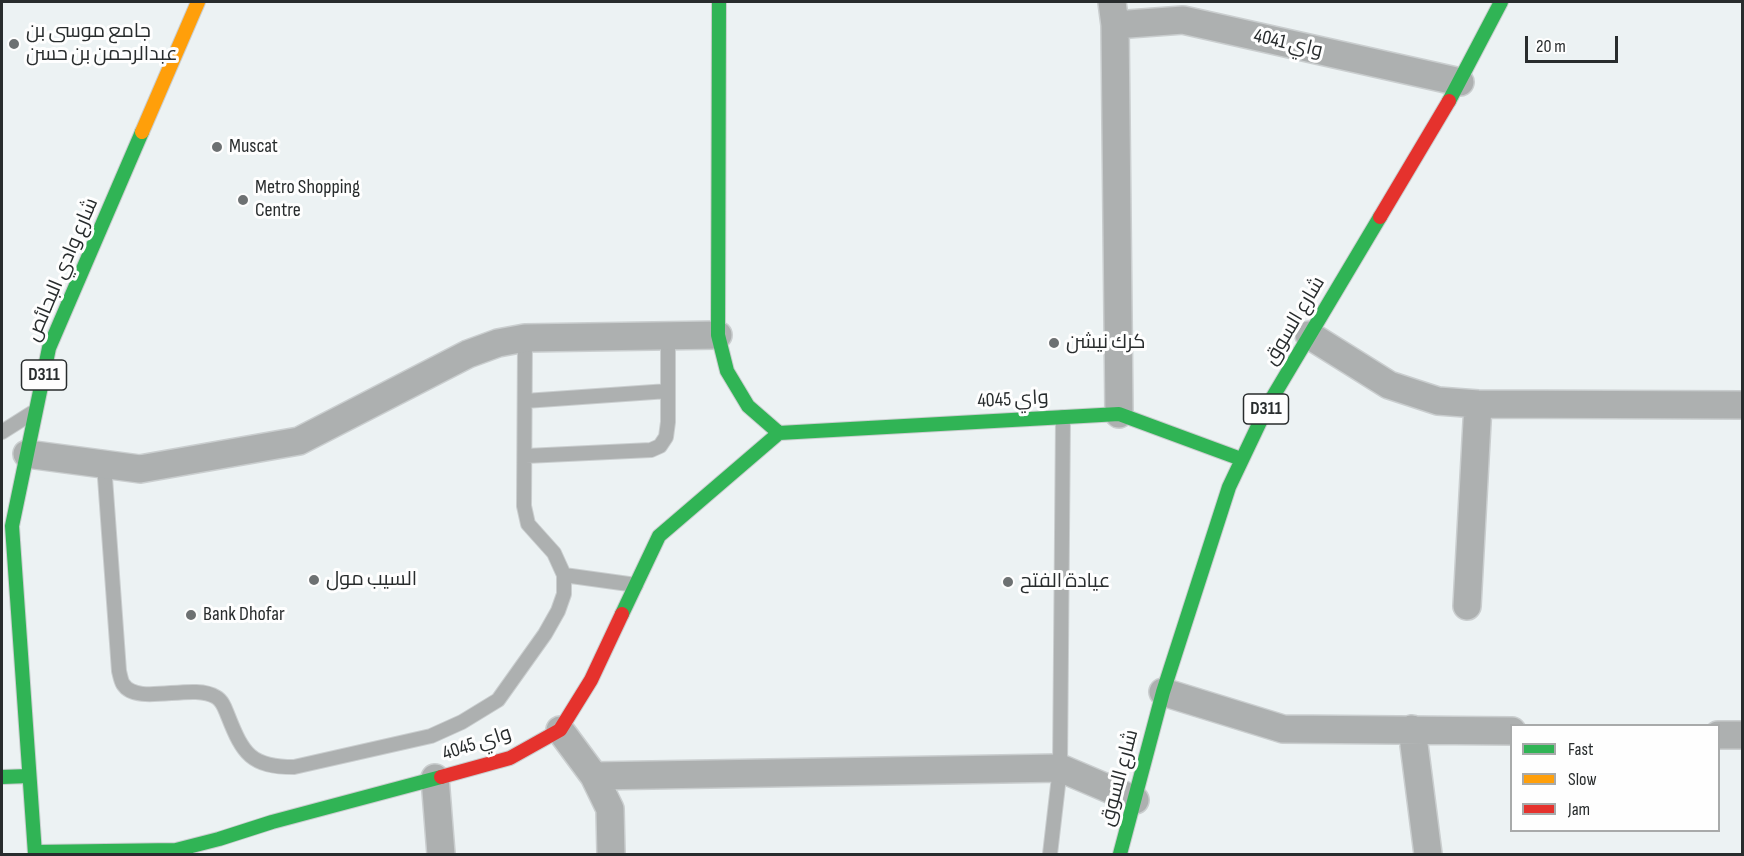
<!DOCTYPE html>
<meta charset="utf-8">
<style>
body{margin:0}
#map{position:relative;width:1744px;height:856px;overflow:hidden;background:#ecf2f3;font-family:"Sofia Sans Condensed",sans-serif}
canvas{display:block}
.frame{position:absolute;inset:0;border:3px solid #282c2d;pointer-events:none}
.legend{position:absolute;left:1510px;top:724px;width:210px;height:108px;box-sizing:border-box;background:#fefefe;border:2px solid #a8aaaa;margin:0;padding:8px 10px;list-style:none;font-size:18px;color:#282c2d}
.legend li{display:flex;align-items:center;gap:12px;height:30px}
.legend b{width:30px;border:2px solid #a8aaaa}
.scale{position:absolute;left:1525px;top:36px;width:93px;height:27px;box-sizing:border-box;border:3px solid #282c2d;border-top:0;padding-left:8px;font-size:18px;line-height:21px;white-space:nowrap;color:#282c2d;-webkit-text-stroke:4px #fefefe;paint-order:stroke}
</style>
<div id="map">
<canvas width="1744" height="856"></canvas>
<div class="frame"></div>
<ul class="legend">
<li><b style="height:8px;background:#30b455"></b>Fast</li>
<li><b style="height:8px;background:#ff9f0a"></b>Slow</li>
<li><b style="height:8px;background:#e5322d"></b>Jam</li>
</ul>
<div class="scale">20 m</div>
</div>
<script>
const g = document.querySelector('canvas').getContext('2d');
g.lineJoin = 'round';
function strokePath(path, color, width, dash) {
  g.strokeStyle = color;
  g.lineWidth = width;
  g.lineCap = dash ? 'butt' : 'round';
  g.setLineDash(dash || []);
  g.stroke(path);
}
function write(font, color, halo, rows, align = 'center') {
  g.font = font + ' "Sofia Sans Condensed",Cairo,sans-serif';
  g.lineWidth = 6;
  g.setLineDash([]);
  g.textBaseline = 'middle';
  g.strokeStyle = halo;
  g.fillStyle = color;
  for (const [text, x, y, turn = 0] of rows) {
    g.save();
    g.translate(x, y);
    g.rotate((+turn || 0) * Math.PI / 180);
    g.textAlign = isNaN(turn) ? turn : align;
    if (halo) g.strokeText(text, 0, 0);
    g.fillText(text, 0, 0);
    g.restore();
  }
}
const lane = new Path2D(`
 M525 401 668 391
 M2 432 32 413
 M526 456 651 450 660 446 666 437 668 422V336
 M104 464 119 671C120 675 121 681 123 684 137 707 193 682 216 697 223 701 225 709 228 716 243 754 251 767 294 767L431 736 462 722 498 700 545 634 558 611 564 594V575L554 553 528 524 524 506 525 338
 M564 575 636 585
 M1050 854 1060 768 1063 417`);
const street = new Path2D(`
 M1112 2 1115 25 1119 414
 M1115 25 1183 20 1460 82
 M1309 335 1389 385 1438 401 1478 404 1742 405
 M27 454 140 469 299 441 468 354 498 343 525 338 718 335
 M1467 606 1478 404
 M1163 692 1283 729 1512 731
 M1412 729 1428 854
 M560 730 594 776 1060 768 1135 800
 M1718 735H1742
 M594 776 610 809 611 854
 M435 778 441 854`);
const fast = new Path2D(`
 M719 2 718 335 727 371 748 406 779 433
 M1449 101 1501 2
 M622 614 659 536 779 433 1119 414 1241 459
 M2 777 29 776
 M35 852 176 850 219 839 272 822 441 777
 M35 854 12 526 49 348 142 132
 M1120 854 1163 692 1229 487 1268 405 1380 217`);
const slow = new Path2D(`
 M142 132 198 2`);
const jam = new Path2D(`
 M1380 217 1449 101
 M441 777 510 758 560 730 591 680 622 614`);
strokePath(lane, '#cacecf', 16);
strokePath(street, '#cacecf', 30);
strokePath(fast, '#cacecf', 16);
strokePath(slow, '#cacecf', 16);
strokePath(jam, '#cacecf', 16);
strokePath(lane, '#adb0b0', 14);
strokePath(street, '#adb0b0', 27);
strokePath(fast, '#30b455', 14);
strokePath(slow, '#ff9f0a', 14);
strokePath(jam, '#e5322d', 14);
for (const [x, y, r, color] of [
 [14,44,6,"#6d7172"],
 [217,147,6,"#6d7172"],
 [243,200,6,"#6d7172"],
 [1054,343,6,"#6d7172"],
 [314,580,6,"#6d7172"],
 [1008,582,6,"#6d7172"],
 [191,615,6,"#6d7172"]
]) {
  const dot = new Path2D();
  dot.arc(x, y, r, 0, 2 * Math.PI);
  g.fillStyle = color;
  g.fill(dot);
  strokePath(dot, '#fefefe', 2);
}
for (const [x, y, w] of [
 [44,375,45],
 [1266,409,45]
]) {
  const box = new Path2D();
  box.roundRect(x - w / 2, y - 15, w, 30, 4.5);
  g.fillStyle = '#fefefe';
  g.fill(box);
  strokePath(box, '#282c2d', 1.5);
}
write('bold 18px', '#282c2d', null, [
 ["D311",44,375],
 ["D311",1266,409]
]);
write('20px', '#282c2d', '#fefefe', [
 ["جامع موسى بن",26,32],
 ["عبدالرحمن بن حسن",26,55],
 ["Muscat",229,147],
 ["Metro Shopping",255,188],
 ["Centre",255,211],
 ["كرك نيشن",1066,343],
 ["السيب مول",326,580],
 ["عيادة الفتح",1020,582],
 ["Bank Dhofar",203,615]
], 'left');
write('20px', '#282c2d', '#fefefe', [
 ["واي 4041",1288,44,13],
 ["شارع وادي البحائص",63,270,-67],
 ["شارع السوق",1295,321,-59],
 ["واي 4045",1013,400,-3],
 ["واي 4045",477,744,-18],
 ["شارع السوق",1120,778,-75]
]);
</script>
